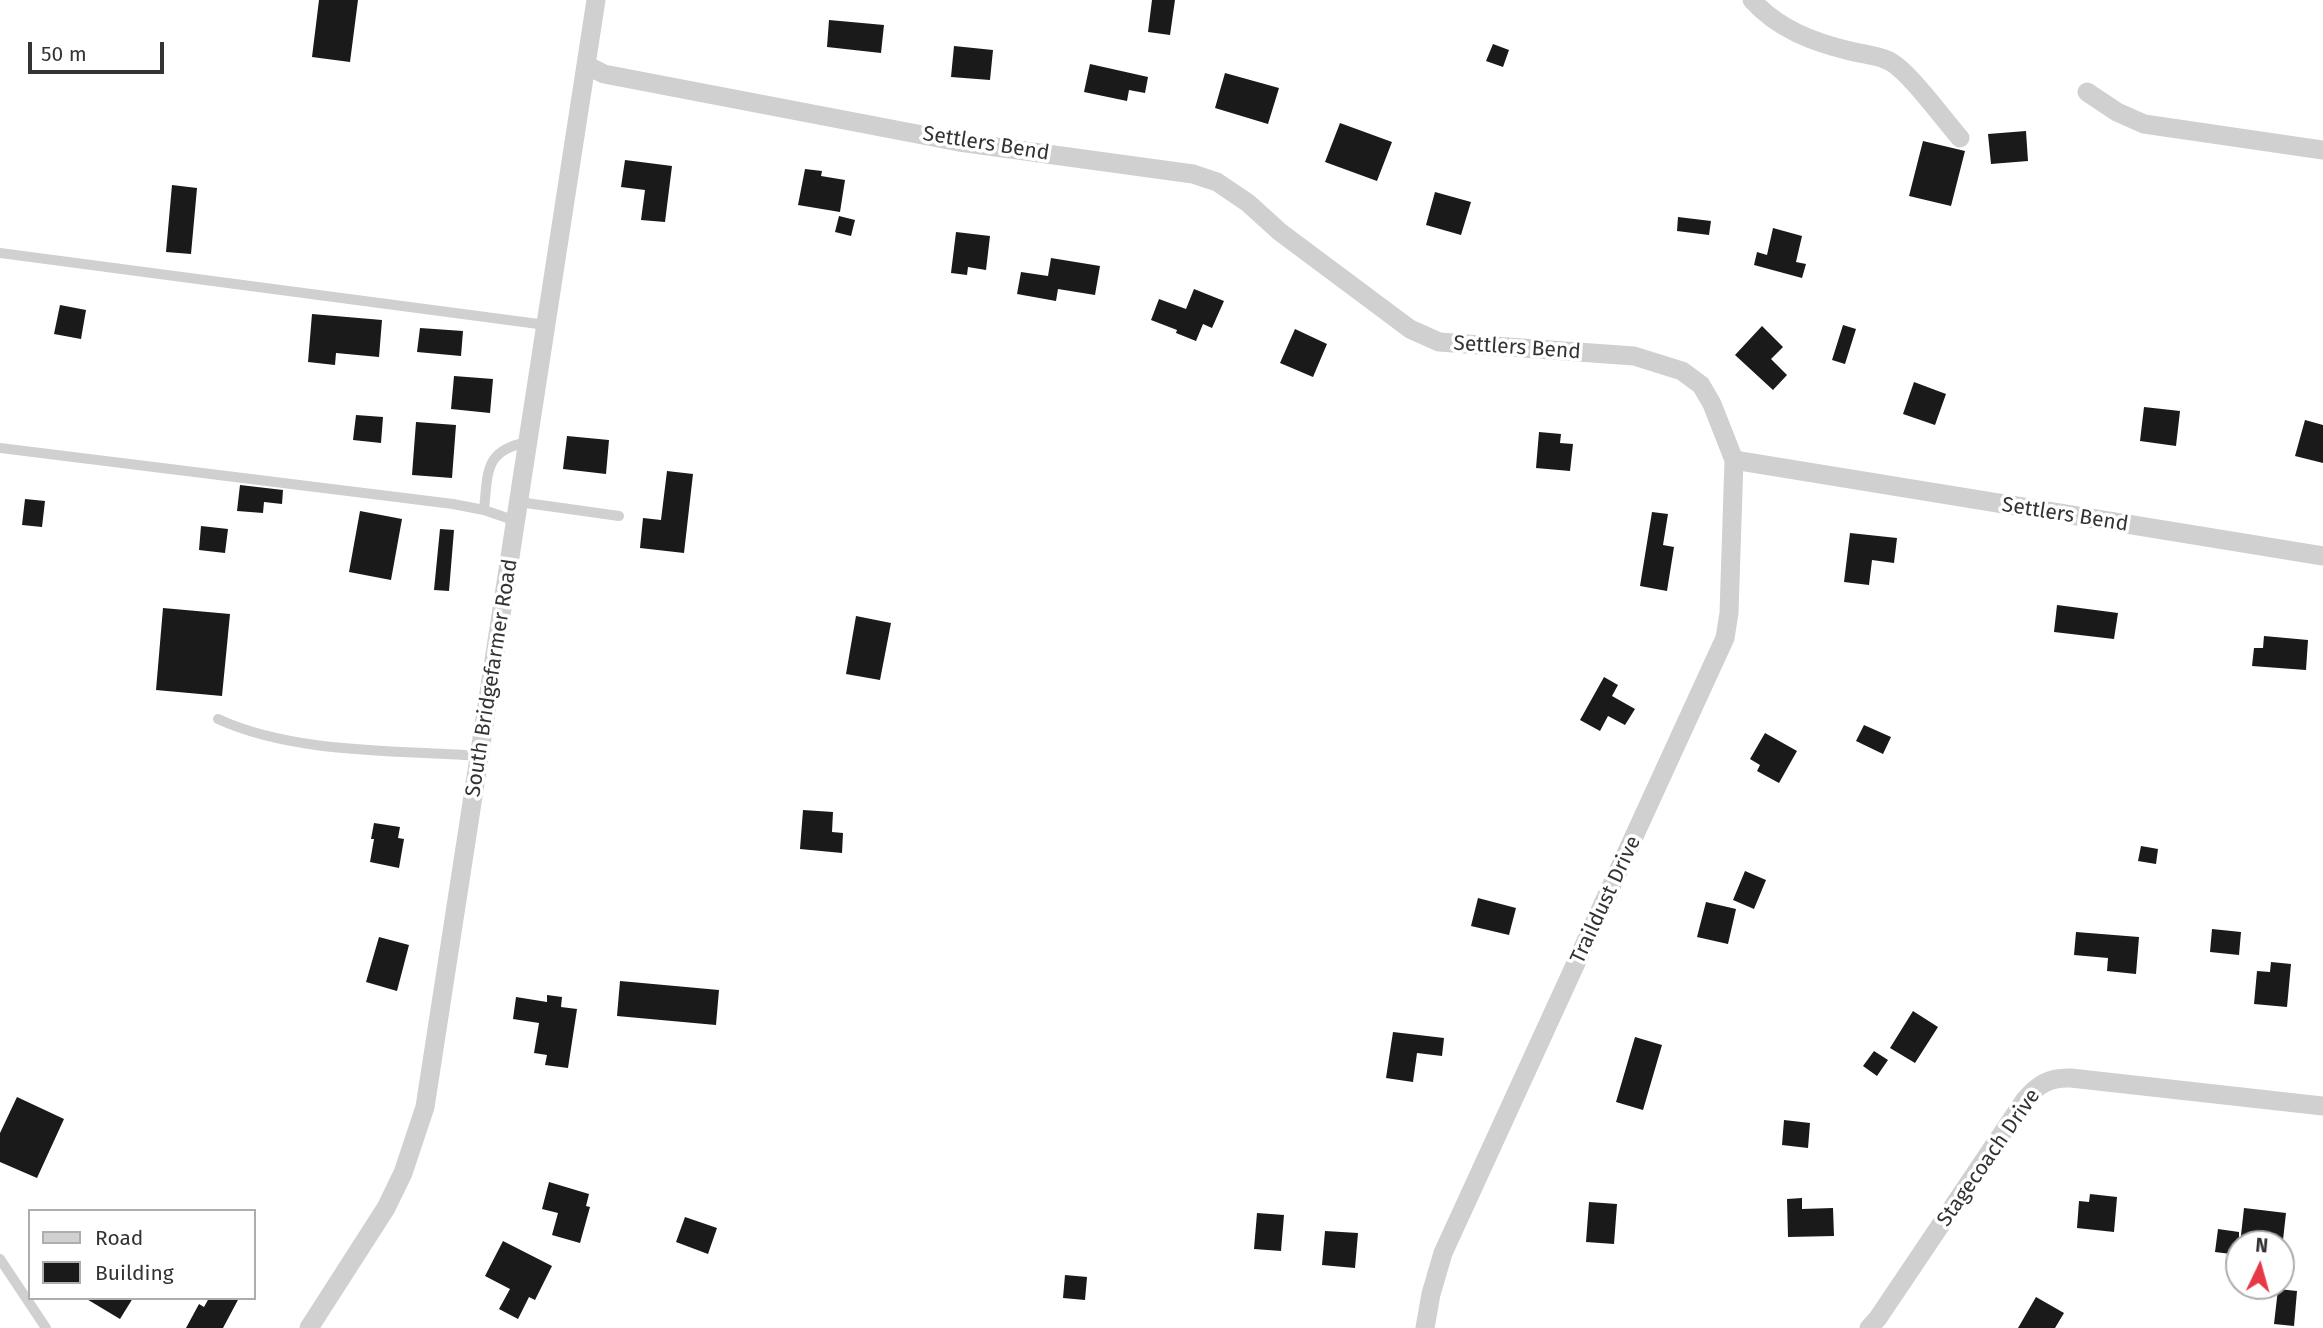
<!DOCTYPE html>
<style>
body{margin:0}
#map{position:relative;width:2323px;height:1328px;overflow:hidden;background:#fff;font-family:"Fira Sans",sans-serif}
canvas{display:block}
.legend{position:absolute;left:28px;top:1209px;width:228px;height:91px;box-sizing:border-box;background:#fff;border:2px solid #adadad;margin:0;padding:9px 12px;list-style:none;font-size:21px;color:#333}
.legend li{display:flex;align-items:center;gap:14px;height:35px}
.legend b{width:35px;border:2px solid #adadad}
.north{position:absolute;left:2225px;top:1230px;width:70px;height:70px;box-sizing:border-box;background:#fff;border:2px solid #adadad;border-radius:50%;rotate:5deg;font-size:19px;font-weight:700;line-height:28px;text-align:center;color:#333}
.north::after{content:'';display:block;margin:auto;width:24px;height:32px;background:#e63946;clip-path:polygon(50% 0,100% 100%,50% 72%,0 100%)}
.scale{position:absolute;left:28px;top:42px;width:136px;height:32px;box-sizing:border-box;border:4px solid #333;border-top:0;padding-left:9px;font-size:21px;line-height:24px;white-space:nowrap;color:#333;-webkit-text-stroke:5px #fff;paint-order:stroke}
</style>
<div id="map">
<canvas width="2323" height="1328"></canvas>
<ul class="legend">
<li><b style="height:9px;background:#d0d0d0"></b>Road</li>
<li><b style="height:19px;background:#1a1a1a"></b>Building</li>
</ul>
<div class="north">N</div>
<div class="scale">50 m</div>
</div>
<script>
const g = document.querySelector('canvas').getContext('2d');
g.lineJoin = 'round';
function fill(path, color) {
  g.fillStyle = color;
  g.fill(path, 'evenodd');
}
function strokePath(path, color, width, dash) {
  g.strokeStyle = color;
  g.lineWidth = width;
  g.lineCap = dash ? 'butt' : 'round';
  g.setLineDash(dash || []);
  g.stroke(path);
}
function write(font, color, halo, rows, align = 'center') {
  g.font = font + ' "Fira Sans",sans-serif';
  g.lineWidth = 7;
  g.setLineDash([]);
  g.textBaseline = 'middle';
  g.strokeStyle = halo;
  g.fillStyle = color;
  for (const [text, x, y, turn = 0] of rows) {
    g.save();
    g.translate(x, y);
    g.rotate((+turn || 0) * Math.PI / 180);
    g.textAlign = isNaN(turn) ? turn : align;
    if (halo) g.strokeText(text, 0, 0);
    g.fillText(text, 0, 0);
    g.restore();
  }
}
fill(new Path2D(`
 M319 0H358L350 62 312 57Z
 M1152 0H1175L1170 35 1148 32Z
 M829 20 884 25 881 53 827 47Z
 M1493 44 1509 50 1503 67 1486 61Z
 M954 46 993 50 990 80 951 77Z
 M1090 64 1148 77 1145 93 1129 90 1127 101 1084 92Z
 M1225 73 1279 88 1268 124 1215 108Z
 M1340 123 1392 142 1377 181 1325 162Z
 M2026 131 2028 161 1991 164 1988 134Z
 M1923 141 1965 151 1951 206 1909 196Z
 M625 160 672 166 665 222 641 220 645 190 621 187Z
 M805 169 822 171 821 176 845 180 840 212 798 205Z
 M172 185 197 188 191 254 166 252Z
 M1435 192 1471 202 1461 235 1426 225Z
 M839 216 855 220 851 236 835 232Z
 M1678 217 1711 221 1709 235 1677 231Z
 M1773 228 1802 236 1796 262 1806 264 1802 278 1754 265 1757 252 1767 255Z
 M956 232 990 236 986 270 968 267 967 275 951 273Z
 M1051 258 1100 266 1095 295 1058 289 1056 301 1017 294 1021 272 1048 276Z
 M1194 289 1224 301 1212 328 1203 324 1196 341 1176 333 1177 330 1151 320 1159 299 1186 309Z
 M60 305 86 310 81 339 54 334Z
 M312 314 382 320 379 357 336 353 335 365 308 362Z
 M1843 325 1856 329 1845 364 1832 360Z
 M1762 326 1783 347 1771 359 1787 375 1773 390 1735 355Z
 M420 328 463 331 461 356 417 352Z
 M1295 329 1327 344 1313 377 1280 363Z
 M454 376 493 379 490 413 451 409Z
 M1914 382 1946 394 1935 425 1903 414Z
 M2144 407 2180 411 2176 446 2140 441Z
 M356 415 383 417 381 443 353 440Z
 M2305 420 2323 425V463L2295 456Z
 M416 422 456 425 452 478 412 475Z
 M1539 432 1561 434 1560 443 1573 444 1570 471 1536 468Z
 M567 436 609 440 606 474 563 469Z
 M667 471 693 474 684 553 640 548 643 518 661 520Z
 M240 485 283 490 282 504 264 502 263 513 237 511Z
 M25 499 45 501 42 527 22 525Z
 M360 511 402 519 391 580 349 572Z
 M1652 512 1668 514 1663 545 1674 547 1667 591 1640 586Z
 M201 526 228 529 225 553 199 550Z
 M440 529 454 530 449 591 434 590Z
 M1850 533 1897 538 1894 563 1872 560 1869 585 1844 582Z
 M2057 605 2118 613 2114 639 2054 632Z
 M163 608 230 614 222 696 156 690Z
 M856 616 891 623 880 680 846 674Z
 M2264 636 2308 640 2306 670 2252 666 2254 648H2263Z
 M1604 677 1618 685 1612 696 1635 709 1625 725 1608 716 1600 731 1580 720Z
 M1864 725 1891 737 1883 754 1856 741Z
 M1765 733 1797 751 1779 783 1757 771 1760 765 1750 759Z
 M803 810 833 812 832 832 843 833 842 853 800 849Z
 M374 823 400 827 398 838 404 839 399 868 370 862 374 839H371Z
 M2141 846 2158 849 2156 864 2138 861Z
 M1745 871 1766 880 1754 909 1733 900Z
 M1478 898 1516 908 1509 935 1471 926Z
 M1706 902 1736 909 1728 944 1697 937Z
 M2212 929 2241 932 2239 955 2210 952Z
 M2076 932 2139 937 2136 974 2107 971 2108 958 2074 955Z
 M379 937 409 945 397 991 366 982Z
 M2271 962 2291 964 2287 1007 2254 1004 2257 971 2270 972Z
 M620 981 719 990 716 1025 617 1016Z
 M547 995 562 997 561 1007 577 1009 568 1068 545 1065 547 1055 534 1053 539 1023 513 1019 516 997 547 1002Z
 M1913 1011 1938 1027 1915 1063 1890 1048Z
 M1393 1032 1444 1038 1442 1056 1417 1053 1413 1082 1386 1078Z
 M1635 1037 1662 1045 1643 1110 1616 1102Z
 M1874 1051 1888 1060 1877 1076 1863 1066Z
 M17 1097 64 1119 37 1178 0 1162V1133Z
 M1784 1120 1810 1123 1808 1148 1782 1145Z
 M549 1182 589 1194 586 1206 590 1207 580 1243 552 1235 558 1213 542 1209Z
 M2090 1194 2117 1197 2114 1232 2077 1228 2079 1201 2089 1202Z
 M1802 1198V1209L1833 1208 1834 1236 1788 1237 1787 1199Z
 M1589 1202 1617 1204 1614 1244 1586 1242Z
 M2244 1208 2286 1213 2283 1240 2259 1237 2258 1244H2240Z
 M1257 1213 1284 1215 1281 1251 1254 1249Z
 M685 1217 717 1228 708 1254 676 1242Z
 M2218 1229 2239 1232V1255L2215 1252Z
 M1325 1231 1358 1233 1355 1268 1322 1265Z
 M503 1241 552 1266 535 1300 529 1297 518 1319 499 1309 510 1289 485 1276Z
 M1065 1275 1087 1277 1085 1300 1063 1298Z
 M2278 1289 2297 1291 2294 1326 2274 1324Z
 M2036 1297 2064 1313 2055 1328H2018Z
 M85 1298H133L120 1319Z
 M209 1298H239L223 1328H186L199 1304 204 1307Z`), '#1a1a1a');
strokePath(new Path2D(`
 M0 253 546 325
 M0 448 453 504 484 510 516 521
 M519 502 619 516
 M484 510C488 472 484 450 528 442
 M218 719C294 754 397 750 480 756
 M0 1259 46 1328`), '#d0d0d0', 10);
strokePath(new Path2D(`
 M1752 0C1778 29 1813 42 1850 51 1862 54 1876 55 1887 60 1906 67 1944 120 1960 138
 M586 65 604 74 959 142 1193 174 1217 182 1248 203 1280 232 1410 329 1439 342 1634 356 1682 371 1701 385 1712 404 1734 460 2323 556
 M2087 92 2117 112 2144 124 2323 150
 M309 1328 386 1208 403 1173 425 1107 596 0
 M1425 1328 1431 1294 1443 1253 1725 638 1729 613 1734 460
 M1869 1328 1878 1318 2024 1101C2037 1085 2049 1077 2071 1078L2323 1106`), '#d0d0d0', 19);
write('21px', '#333', '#fff', [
 ["Settlers Bend",986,144,9],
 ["Settlers Bend",1517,348,4],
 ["Settlers Bend",2065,515,9],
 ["South Bridgefarmer Road",492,678,-81],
 ["Traildust Drive",1606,900,-65],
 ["Stagecoach Drive",1989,1158,-55]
]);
</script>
